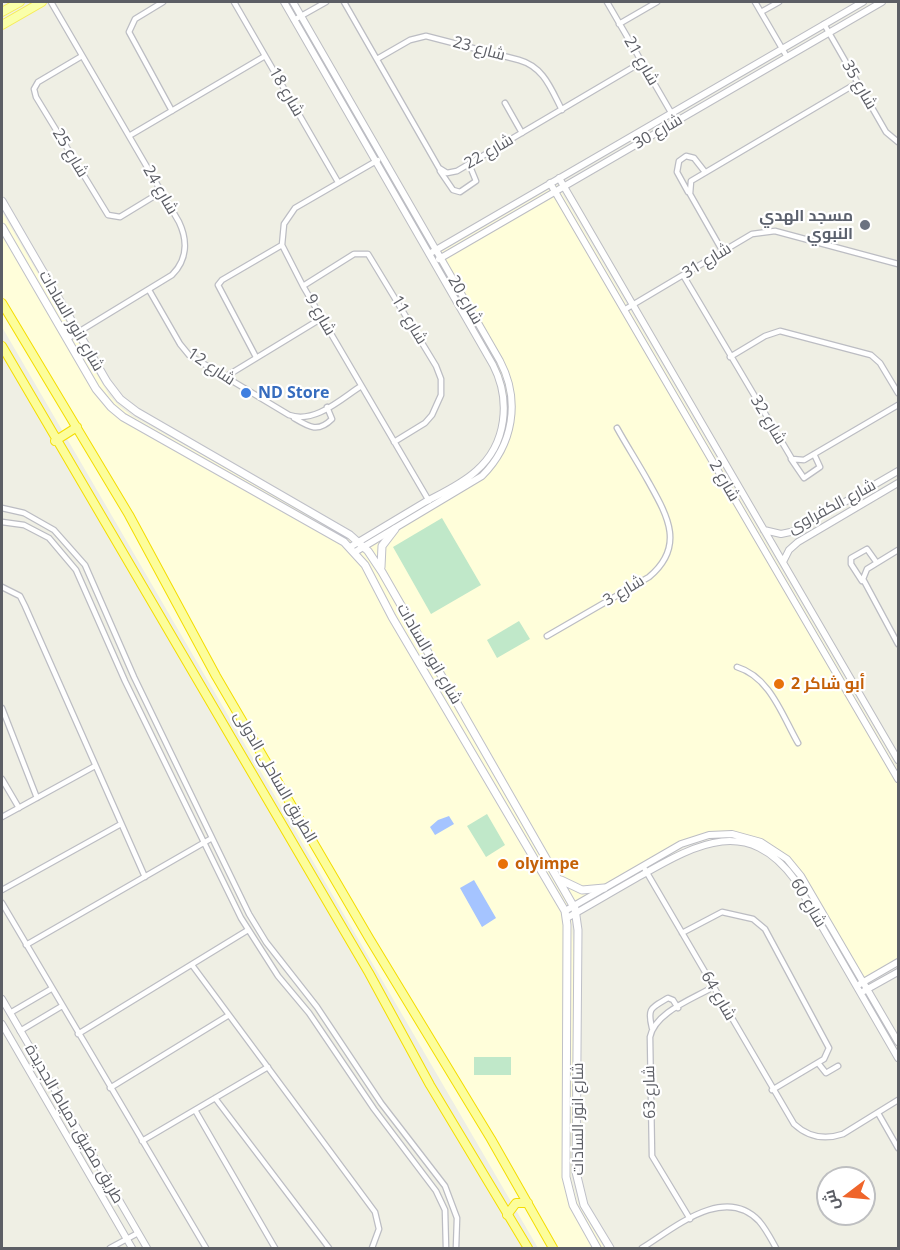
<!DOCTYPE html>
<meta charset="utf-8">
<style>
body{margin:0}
#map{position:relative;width:900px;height:1250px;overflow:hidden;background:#efefe4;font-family:"Open Sans",Cairo,sans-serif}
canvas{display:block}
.frame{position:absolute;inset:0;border:3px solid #5c5e65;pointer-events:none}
.north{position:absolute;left:816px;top:1166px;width:60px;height:60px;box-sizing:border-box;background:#fff;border:2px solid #bebfc1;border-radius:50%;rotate:254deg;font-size:16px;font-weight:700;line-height:24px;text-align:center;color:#5c5e65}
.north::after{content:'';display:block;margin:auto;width:21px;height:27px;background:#ef652b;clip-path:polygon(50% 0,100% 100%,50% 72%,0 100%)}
</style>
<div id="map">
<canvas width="900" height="1250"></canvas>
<div class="frame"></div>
<div class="north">ش</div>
</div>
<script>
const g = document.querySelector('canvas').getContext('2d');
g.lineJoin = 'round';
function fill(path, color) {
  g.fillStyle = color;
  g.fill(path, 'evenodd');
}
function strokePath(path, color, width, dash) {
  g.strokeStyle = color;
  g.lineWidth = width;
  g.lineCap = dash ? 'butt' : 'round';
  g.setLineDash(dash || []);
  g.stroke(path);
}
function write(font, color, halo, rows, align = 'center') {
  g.font = font + ' "Open Sans",Cairo,sans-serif';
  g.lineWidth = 4.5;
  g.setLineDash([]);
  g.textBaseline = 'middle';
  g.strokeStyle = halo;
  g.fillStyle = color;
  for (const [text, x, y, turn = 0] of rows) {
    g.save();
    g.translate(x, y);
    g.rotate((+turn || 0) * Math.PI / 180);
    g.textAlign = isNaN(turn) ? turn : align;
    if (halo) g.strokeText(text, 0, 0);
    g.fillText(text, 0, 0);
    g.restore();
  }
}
fill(new Path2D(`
 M557 185 898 770V966L863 987 795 874 770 852 743 840 714 838 685 846 571 912 574 958 571 1178 578 1204 604 1248H538L2 327V212L109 395 118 405 132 416 346 536 357 546 469 480 484 468 499 448 508 418 504 380 436 255Z`), '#fffeda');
fill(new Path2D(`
 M442 518 481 585 431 614 393 547Z
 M519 621 530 639 497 658 487 640Z
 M487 814 505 845 486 857 467 826Z
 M474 1057H511V1075H474Z`), '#c0e8c9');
fill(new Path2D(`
 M449 816 454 824 435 835 430 827 438 820Z
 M474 880 496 918 482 927 460 888Z`), '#a5c4ff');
const minor = new Path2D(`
 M51 2 179 222C188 241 187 260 172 275L67 339
 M163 2 135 19 129 32 172 111
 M234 2 338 182
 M344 2 439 168 447 173 457 171 642 62
 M607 2 676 121
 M755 2 787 57
 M761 12 779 2
 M294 20 326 2
 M619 24 657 2
 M824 24 886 132 898 142
 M82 56 38 82 34 89 36 97 108 215 120 217 161 192
 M377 59 410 40 426 36 519 60C544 67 551 89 562 110
 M505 103 522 133
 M129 136 265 56
 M378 160 295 208 284 224 282 245 303 286 429 501
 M440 171 453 190 460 192 476 181 469 164
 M688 192 677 172 679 161 686 156 694 158 705 172
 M723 252 690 194 691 181 857 83
 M683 275 792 459 804 460 898 405
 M303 286 354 254H368L436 366 441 379V395L432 415 425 423 394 442
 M149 290 180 344 189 355 289 415C315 424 341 399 361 386
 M624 310 752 234 775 231 898 264
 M256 357 218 285 222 280 282 245
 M730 357 765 336 780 331 871 355 880 363 898 393
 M225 377 322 318
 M294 418C309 427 318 433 332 419L327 407
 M791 459 804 478 820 467 814 454
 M2 508 24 513 54 530 85 565 134 677 249 914 266 942 317 1007 381 1103 445 1186 457 1218 456 1248
 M2 522 24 525 49 538 76 570 125 681 241 918 278 976 309 1013 374 1109 436 1191 445 1210 446 1248
 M898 550 867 569 863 579 898 644
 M862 581 851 564V558L867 549 877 563
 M2 587 20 596 25 606 145 877
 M547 636 649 577C686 546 667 515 648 481 638 463 627 446 617 428
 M737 667C770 677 782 715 798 743
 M2 708 37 798
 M2 779 19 808
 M2 817 95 766
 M643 866 794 1124C808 1137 825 1140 843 1134L898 1100
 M2 890 121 824
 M2 903 206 1248
 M682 933 722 912 753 919 765 929 829 1048 824 1059 772 1090
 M26 945 212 838
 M192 965 375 1212 379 1229 372 1248
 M10 1013 51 989
 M652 1028C647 1008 651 1008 668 998L673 1000 678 1008
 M20 1031 62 1006
 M78 1034 248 930
 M818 1063 826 1073 838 1066
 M110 1088 229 1015
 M215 1098 329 1248
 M195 1110 275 1248
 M878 1113 898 1148
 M142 1141 268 1067
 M690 1219 652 1156 650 1037C655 1012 693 999 713 987
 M110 1248 138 1233
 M642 1248C673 1229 724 1184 759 1221 766 1229 771 1239 776 1248`);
const tertiary = new Path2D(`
 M284 2 493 365C511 400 507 444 476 471 462 484 442 493 425 502 400 517 375 532 350 547
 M293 2 500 361C521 401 513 445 482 476L355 552
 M559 178 898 760
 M550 183 898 779
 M429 254 863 2
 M439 259 882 2
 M764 530 781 534 795 531 898 471
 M783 562 789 550 798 542 898 483
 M565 911 681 844 709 835 732 834 761 842 787 859 801 876 898 1042
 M567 918C592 904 617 889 642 875 698 843 748 816 795 880L898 1058
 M860 984 898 962
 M864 991 898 972
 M2 999 147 1248
 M2 1024 132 1248`);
const secondary = new Path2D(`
 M2 201 107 382 120 399 137 412 350 535 368 551 382 572 575 909 578 930 576 1172 584 1205 610 1248
 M2 227 96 389 111 407 123 417 344 542 365 565 392 617 565 911 567 925 566 1177 573 1205 597 1248
 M381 567 382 546 395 529
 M561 880 582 890 604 888`);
const primary = new Path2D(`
 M2 12 20 2
 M2 25 42 2`);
const trunk = new Path2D(`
 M2 303 129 515 216 676 369 938 491 1139 553 1248
 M2 346 369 973 430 1085 528 1248
 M55 441 77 427
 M507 1215 516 1203H528`);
strokePath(minor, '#bcbdc3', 7);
strokePath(tertiary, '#bcbdc3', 8);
strokePath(secondary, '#bfc0c8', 9);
strokePath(primary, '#f6ec57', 10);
strokePath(trunk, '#f4dd00', 10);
strokePath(minor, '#fff', 4.5);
strokePath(tertiary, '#fff', 6);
strokePath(secondary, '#fff', 7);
strokePath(primary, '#faffaa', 8);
strokePath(trunk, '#fcfd9b', 8);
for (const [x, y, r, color] of [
 [865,225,6,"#6b7280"],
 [246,393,6,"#3f7fe0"],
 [779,684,6,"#e8710a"],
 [503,864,6,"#e8710a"]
]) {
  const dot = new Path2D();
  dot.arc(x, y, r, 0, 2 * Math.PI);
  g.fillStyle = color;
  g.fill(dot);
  strokePath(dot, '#fff', 2);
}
write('16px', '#5c5e65', '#fff', [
 ["شارع 23",479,49,15],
 ["شارع 21",641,61,60],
 ["شارع 35",859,85,60],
 ["شارع 18",286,92,60],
 ["شارع 30",658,132,-30],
 ["شارع 22",489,152,-30],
 ["شارع 25",70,153,59],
 ["شارع 24",160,190,60],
 ["شارع 31",707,261,-31],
 ["شارع 20",465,300,60],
 ["شارع 9",320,315,60],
 ["شارع 11",409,320,59],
 ["شارع انور السادات",71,321,60],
 ["شارع 12",211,367,34],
 ["شارع 32",768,420,59],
 ["شارع 2",724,481,60],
 ["شارع الكفراوى",832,507,-28],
 ["شارع 3",624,591,-31],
 ["شارع انور السادات",429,654,60],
 ["الطريق الساحلى الدولى",275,777,60],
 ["شارع 60",808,903,59],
 ["شارع 64",718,996,60],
 ["شارع 63",650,1092,-91],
 ["شارع انور السادات",578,1119,-90],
 ["طريق مضيق دمياط الجديدة",74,1124,60]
]);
write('bold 16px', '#5b616d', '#fff', [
 ["مسجد الهدي",853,216],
 ["النبوي",853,234]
], 'right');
write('bold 16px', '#366cbe', '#fff', [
 ["ND Store",258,393]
], 'left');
write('bold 16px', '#c56008', '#fff', [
 ["أبو شاكر 2",791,684],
 ["olyimpe",515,864]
], 'left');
</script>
